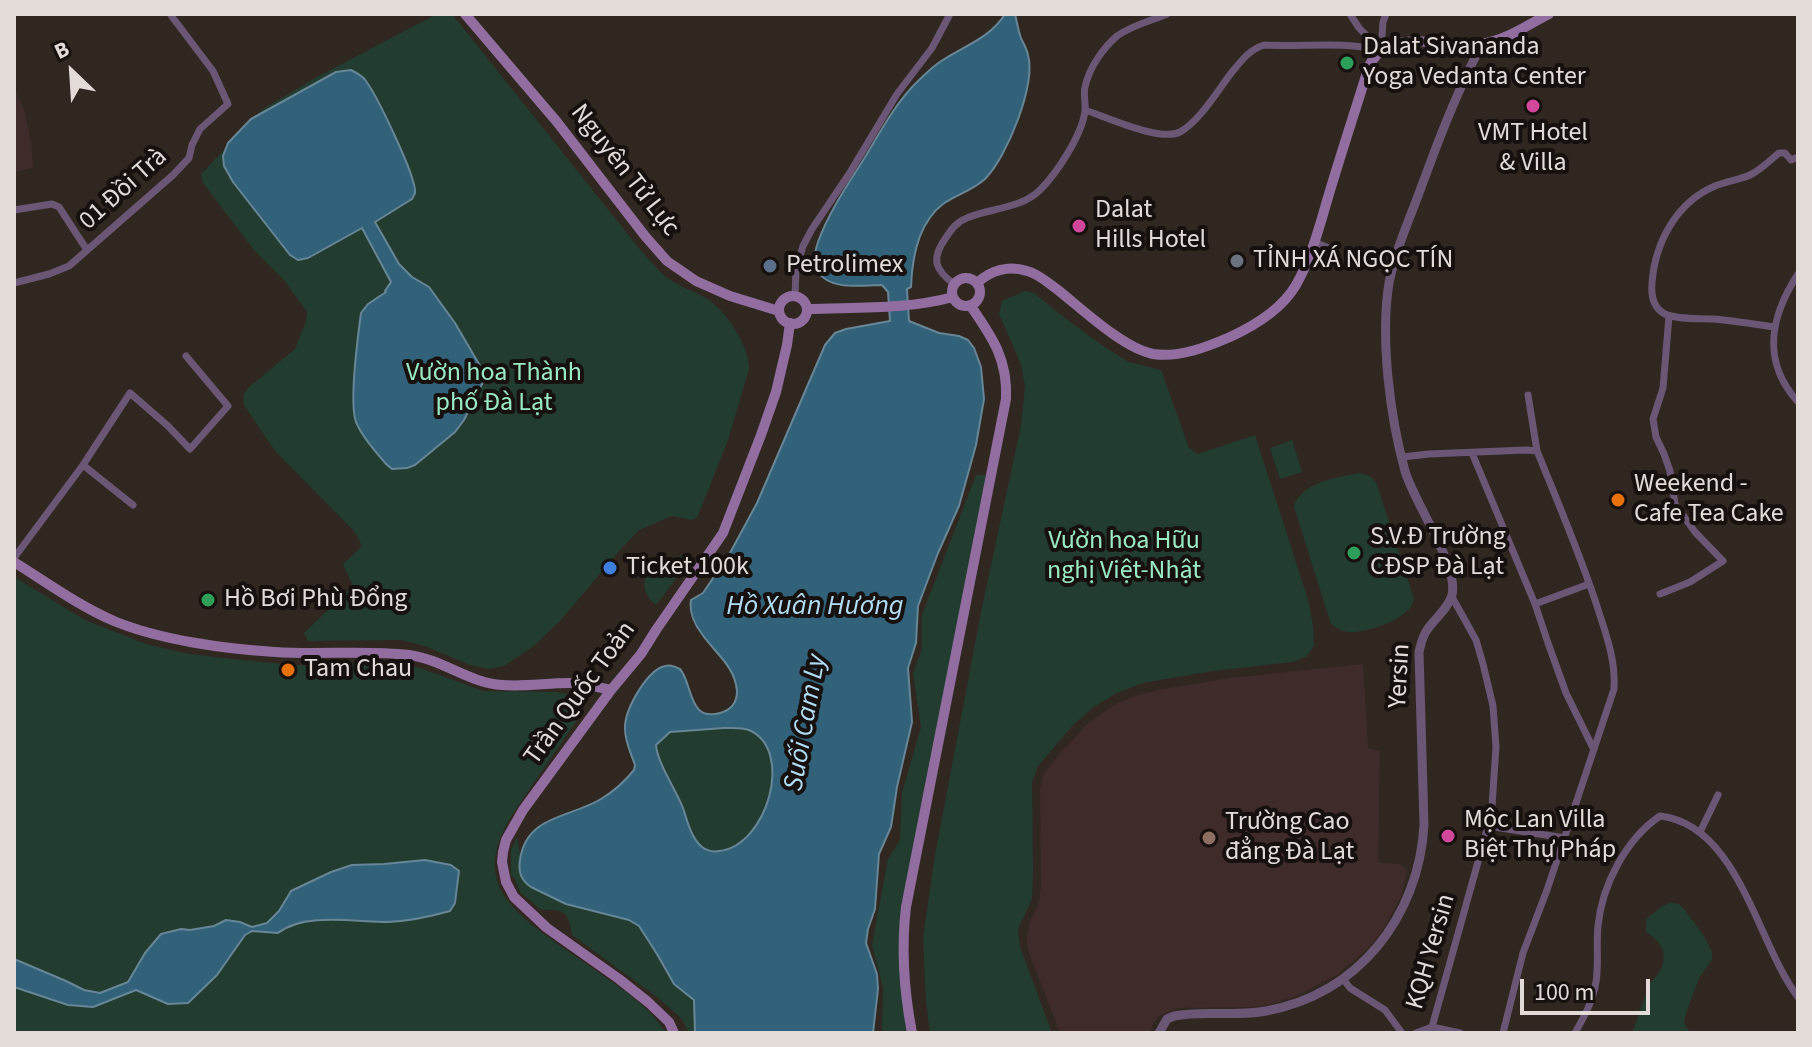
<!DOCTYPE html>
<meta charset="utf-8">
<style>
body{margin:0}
#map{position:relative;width:1812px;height:1047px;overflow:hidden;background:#312721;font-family:"Source Sans 3",sans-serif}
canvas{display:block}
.frame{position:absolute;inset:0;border:16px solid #e2dbd7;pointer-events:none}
.north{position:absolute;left:32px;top:32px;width:80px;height:80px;-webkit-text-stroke:6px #16110e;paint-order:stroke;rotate:335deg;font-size:22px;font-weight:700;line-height:32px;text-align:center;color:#e2dbd7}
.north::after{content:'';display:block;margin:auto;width:28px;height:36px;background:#e2dbd7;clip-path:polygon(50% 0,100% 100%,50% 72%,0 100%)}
.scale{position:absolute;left:1520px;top:979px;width:130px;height:36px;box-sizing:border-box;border:4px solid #e2dbd7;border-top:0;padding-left:10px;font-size:24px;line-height:28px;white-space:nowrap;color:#e2dbd7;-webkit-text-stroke:6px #16110e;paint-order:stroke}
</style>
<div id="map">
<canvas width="1812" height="1047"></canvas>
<div class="frame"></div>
<div class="north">B</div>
<div class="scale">100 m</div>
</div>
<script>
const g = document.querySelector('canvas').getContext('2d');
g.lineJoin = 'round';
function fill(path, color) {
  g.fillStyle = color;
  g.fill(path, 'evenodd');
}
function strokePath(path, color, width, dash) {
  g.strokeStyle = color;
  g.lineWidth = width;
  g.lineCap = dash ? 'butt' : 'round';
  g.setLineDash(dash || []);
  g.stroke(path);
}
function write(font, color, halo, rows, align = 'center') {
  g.font = font + ' "Source Sans 3",sans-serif';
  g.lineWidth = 8;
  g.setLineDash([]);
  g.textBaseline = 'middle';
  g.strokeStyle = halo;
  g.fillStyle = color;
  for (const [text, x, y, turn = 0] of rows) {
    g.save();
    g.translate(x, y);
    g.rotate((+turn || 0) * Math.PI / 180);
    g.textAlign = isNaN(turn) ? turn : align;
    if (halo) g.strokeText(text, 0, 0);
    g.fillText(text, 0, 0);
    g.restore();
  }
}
fill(new Path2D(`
 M14 89 24 109 31 143 33 167 14 173Z
 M1363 664 1368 748 1380 751 1378 857 1380 863 1399 864 1407 870 1401 897 1382 931 1366 950 1337 975 1294 997 1272 1004 1250 1007 1177 1008 1159 1016 1152 1026 1150 1033H1060L1028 950 1027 934 1030 921 1038 906 1041 887 1040 789 1044 774 1052 763 1086 725 1114 705 1134 696 1158 690 1230 678Z`), '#3f2b2a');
fill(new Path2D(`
 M452 14 642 252C651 261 659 272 669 279 681 288 696 291 709 300 727 312 750 348 749 369L728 440 697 518 692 520 672 516 639 530 621 549 560 621 535 645 504 666 489 669 470 665 425 646 401 640 308 641 304 633 350 589 352 584 343 564 362 546 355 532 275 451 244 405 243 395 249 387 295 349 306 321 307 312 284 280 254 250 203 183 201 174 263 109 317 77 435 15Z
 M1025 291 1034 293 1069 321 1106 348 1129 362 1161 370 1189 448 1198 454 1255 435 1309 603 1313 626 1314 645 1307 656 1293 662 1212 671 1143 683 1117 693 1095 706 1074 724 1038 766 1032 782 1033 871 1032 899 1018 929 1020 947 1052 1033H930L926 1002 923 937 935 855 982 607 1021 426 1025 386 1021 364 999 314 1002 301Z
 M1292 440 1302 472 1280 479 1270 448Z
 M1359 473 1370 476 1376 482 1414 599C1411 619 1367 633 1349 632 1342 632 1337 628 1331 624L1294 507C1300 482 1337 478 1359 473Z
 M976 475H987L902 935 907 1033H882L883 988 872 945 888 859 900 840 902 793 921 727 913 674 922 648V615Z
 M683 556 685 567 656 605C646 598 641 585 647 573 650 568 658 562 663 558Z
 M14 577 85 620 146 644 184 653 222 658 294 665 385 664 417 667 484 691 557 692C571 694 584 699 580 716 565 738 550 759 535 781 510 818 476 858 508 901 529 928 571 952 599 973 623 990 650 1007 666 1033H14Z
 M724 728C732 728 741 727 749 730 795 750 767 846 719 851 714 852 706 851 702 847 692 838 687 820 683 808 676 790 657 762 656 745L670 732Z
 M517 837C518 844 520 851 520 857 520 871 520 879 531 887L629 920C649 932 655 954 667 973 674 984 686 990 694 1000L695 1033H689L681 1018 657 997 572 935C569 912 564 909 541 910L520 892 515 879 511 875V850Z
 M1671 903 1679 904 1685 910 1704 936 1712 952V960L1700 976 1686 1013 1684 1023 1690 1033H1632C1638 1019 1642 1005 1647 990 1649 983 1654 980 1658 974 1670 955 1663 943 1646 932V919L1662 906Z`), '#223c30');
const water = new Path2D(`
 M1005 14H1015C1017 22 1018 30 1021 38 1023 43 1027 49 1028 55 1036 85 1007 157 985 179 973 190 956 195 943 204 918 223 912 258 911 287L907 289 909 321 939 333 959 336 968 340 974 348 981 367 984 399 976 445 959 506 938 553 918 606 916 643 908 668 912 722 897 787 891 827 879 854 875 909 868 929 866 943 877 974 878 989 873 1033H695L694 1000 674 984 657 954 639 926 629 920 566 904 531 887C521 880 518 872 520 860 526 815 570 818 601 799 613 792 625 781 634 770L635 765C631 753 625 742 625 729 624 711 645 674 662 667 669 664 674 666 680 669 693 684 688 722 720 713 731 710 737 702 737 691 735 666 715 653 702 634 695 625 689 612 691 600L703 593 730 553 757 503 825 345 835 333 846 329 890 321 888 292 882 285C862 285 831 291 818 272 812 264 815 251 818 242 828 214 846 187 862 162 878 136 893 107 914 85 921 78 929 70 937 64 960 47 989 40 1005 14ZM724 728C732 728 741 727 749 730 795 750 767 846 719 851 714 852 706 851 702 847 691 838 687 820 683 808 676 790 657 762 656 745L670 732Z
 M351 70C357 73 363 76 366 81 377 96 417 178 415 193 414 195 413 197 412 199L375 222 399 264 412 277 429 287 455 323 486 376 464 420 455 432 415 465 407 468 392 469 386 464C375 451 363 438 356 422 349 403 358 335 361 313L368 304 386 292 385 291 391 282 362 228 308 258 298 260 290 255 233 182 224 166 223 156 228 143 251 119 336 72Z
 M425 860 451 865 459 871 455 903 450 911C429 917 410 921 388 922 355 922 305 912 278 933L252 931 245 935 217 975 188 1003 168 1004 136 990 93 1007 68 1005 14 987V959L66 981 84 990 100 993 128 982 145 953 161 934 181 929 190 930 214 926 226 920 240 922 252 927 267 923 279 911 291 891 331 872 352 865 384 864Z`);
fill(water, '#32617a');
strokePath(water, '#678696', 2);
strokePath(new Path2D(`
 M1350 14 1359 28 1379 48
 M1381 50 1383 22 1386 14
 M1085 110C1106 117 1160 142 1180 132 1199 122 1218 90 1232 72 1242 60 1249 50 1264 45 1303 47 1342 41 1381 50
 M14 210 52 204 59 207 87 250
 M1314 242 1334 250
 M1798 274C1770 317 1761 361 1798 402
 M14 283 49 274 69 266 173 175 189 158 192 145 200 129 228 104 213 71 170 14
 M954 284C935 270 931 259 945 239 951 230 956 222 967 218 990 208 1021 209 1040 190 1057 173 1082 135 1085 111 1086 103 1083 95 1085 87 1089 68 1103 48 1117 36 1132 25 1151 21 1167 14
 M795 296 796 270 803 246 812 229 849 174 897 94 932 48 950 14
 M1774 327C1754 324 1734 321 1714 319 1699 318 1679 320 1665 314 1653 308 1651 295 1652 283 1655 242 1677 202 1715 186 1727 181 1739 180 1750 175 1762 169 1770 160 1779 153H1785L1791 160 1798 157
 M1528 395 1537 451
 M1472 453 1535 604 1548 643 1566 693 1593 748
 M1402 457 1429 454 1526 450 1537 451C1558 502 1579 552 1596 603 1605 632 1616 658 1614 689L1547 890 1523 953 1503 1033
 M83 465 133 505
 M14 558 83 465 130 393 168 426 190 449 228 406 186 356
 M1660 594 1690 582 1723 561 1695 532 1675 504 1670 471 1664 454 1656 437 1653 419 1663 388 1669 316
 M1535 604 1589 584
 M1488 826 1565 838
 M1700 832 1718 795
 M1344 980 1350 988 1385 1010 1402 1033
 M1432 1027 1460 1033
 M1416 1033 1432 1027 1488 826 1492 806 1496 747 1493 706 1483 664 1476 640 1452 597
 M1575 1033C1584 1017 1593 1001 1596 982 1599 963 1596 944 1598 926 1602 885 1626 839 1660 816 1739 825 1757 944 1798 997`), '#6c5675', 7);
strokePath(new Path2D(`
 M1159 1033 1167 1019 1174 1016C1204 1010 1236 1017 1266 1011 1358 995 1419 916 1424 825L1419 652C1421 644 1422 637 1427 630 1435 618 1448 609 1452 595 1459 565 1414 503 1405 471 1390 417 1380 338 1389 283 1395 253 1407 224 1418 196 1437 144 1456 93 1482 44`), '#6c5675', 9);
strokePath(new Path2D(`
 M465 14 557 122 645 236 667 261 696 281 730 296 779 311
 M952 292a14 14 0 1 1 28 0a14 14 0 1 1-28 0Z
 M977 283C991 270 1009 265 1027 271 1039 274 1048 283 1058 290 1082 309 1123 348 1153 354 1179 358 1207 347 1230 337 1254 326 1282 309 1296 285 1312 257 1320 224 1329 194 1342 151 1356 108 1369 66 1391 23 1449 51 1486 43 1508 39 1529 24 1549 14
 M779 310a14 14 0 1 1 28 0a14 14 0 1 1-28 0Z
 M807 309C855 307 906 310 953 297
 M14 562C46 582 79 606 114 621 160 640 225 649 275 652 320 655 365 650 409 655 442 659 469 683 502 685 524 687 546 683 569 683 583 683 597 687 611 690
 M674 1033 669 1022 648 1002 619 979 547 928 514 897 506 882 502 862 503 852 506 840 523 810 611 690 641 654 656 630 723 533 761 435 776 392 787 345 790 323
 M912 1033C904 991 901 949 906 907L1006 399C1008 359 992 337 970 305`), '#926ea0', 10);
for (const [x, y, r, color] of [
 [1347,63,8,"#2e9e5b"],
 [1533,106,8,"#d1479c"],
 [1079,226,8,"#d1479c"],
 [1237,261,8,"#6b7280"],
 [770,266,8,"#5c6f8a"],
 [1618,500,8,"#e8710a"],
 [1354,553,8,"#2e9e5b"],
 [610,568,8,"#3f7fe0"],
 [208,600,8,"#2e9e5b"],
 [288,670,8,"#e8710a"],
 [1448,836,8,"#d1479c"],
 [1209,838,8,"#8d6e63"]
]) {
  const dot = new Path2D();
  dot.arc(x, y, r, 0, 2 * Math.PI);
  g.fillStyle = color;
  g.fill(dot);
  strokePath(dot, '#16110e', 3);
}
write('26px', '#e2dbd7', '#16110e', [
 ["Dalat Sivananda",1363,48],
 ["Yoga Vedanta Center",1363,78],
 ["VMT Hotel",1533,134,"center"],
 ["& Villa",1533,164,"center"],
 ["Dalat",1095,211],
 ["Hills Hotel",1095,241],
 ["TỈNH XÁ NGỌC TÍN",1253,261],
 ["Petrolimex",786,266],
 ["Weekend -",1634,485],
 ["Cafe Tea Cake",1634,515],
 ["S.V.Đ Trường",1370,538],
 ["CĐSP Đà Lạt",1370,568],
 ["Ticket 100k",626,568],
 ["Hồ Bơi Phù Đổng",224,600],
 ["Tam Chau",304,670],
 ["Mộc Lan Villa",1464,821],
 ["Biệt Thự Pháp",1464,851],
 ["Trường Cao",1225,823],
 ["đẳng Đà Lạt",1225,853]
], 'left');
write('26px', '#e2dbd7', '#16110e', [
 ["Nguyên Tử Lực",624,171,52],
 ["01 Đồi Trà",124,190,-42],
 ["Yersin",1401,676,-87],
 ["Trần Quốc Toản",581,694,-54],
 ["KQH Yersin",1432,952,-74]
]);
write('26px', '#9aeac4', '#16110e', [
 ["Vườn hoa Thành",494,374],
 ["phố Đà Lạt",494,404],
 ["Vườn hoa Hữu",1124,542],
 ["nghị Việt-Nhật",1124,572]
]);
write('italic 28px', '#b2ddf6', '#16110e', [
 ["Hồ Xuân Hương",815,608],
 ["Suối Cam Ly",807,723,-80]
]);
</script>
